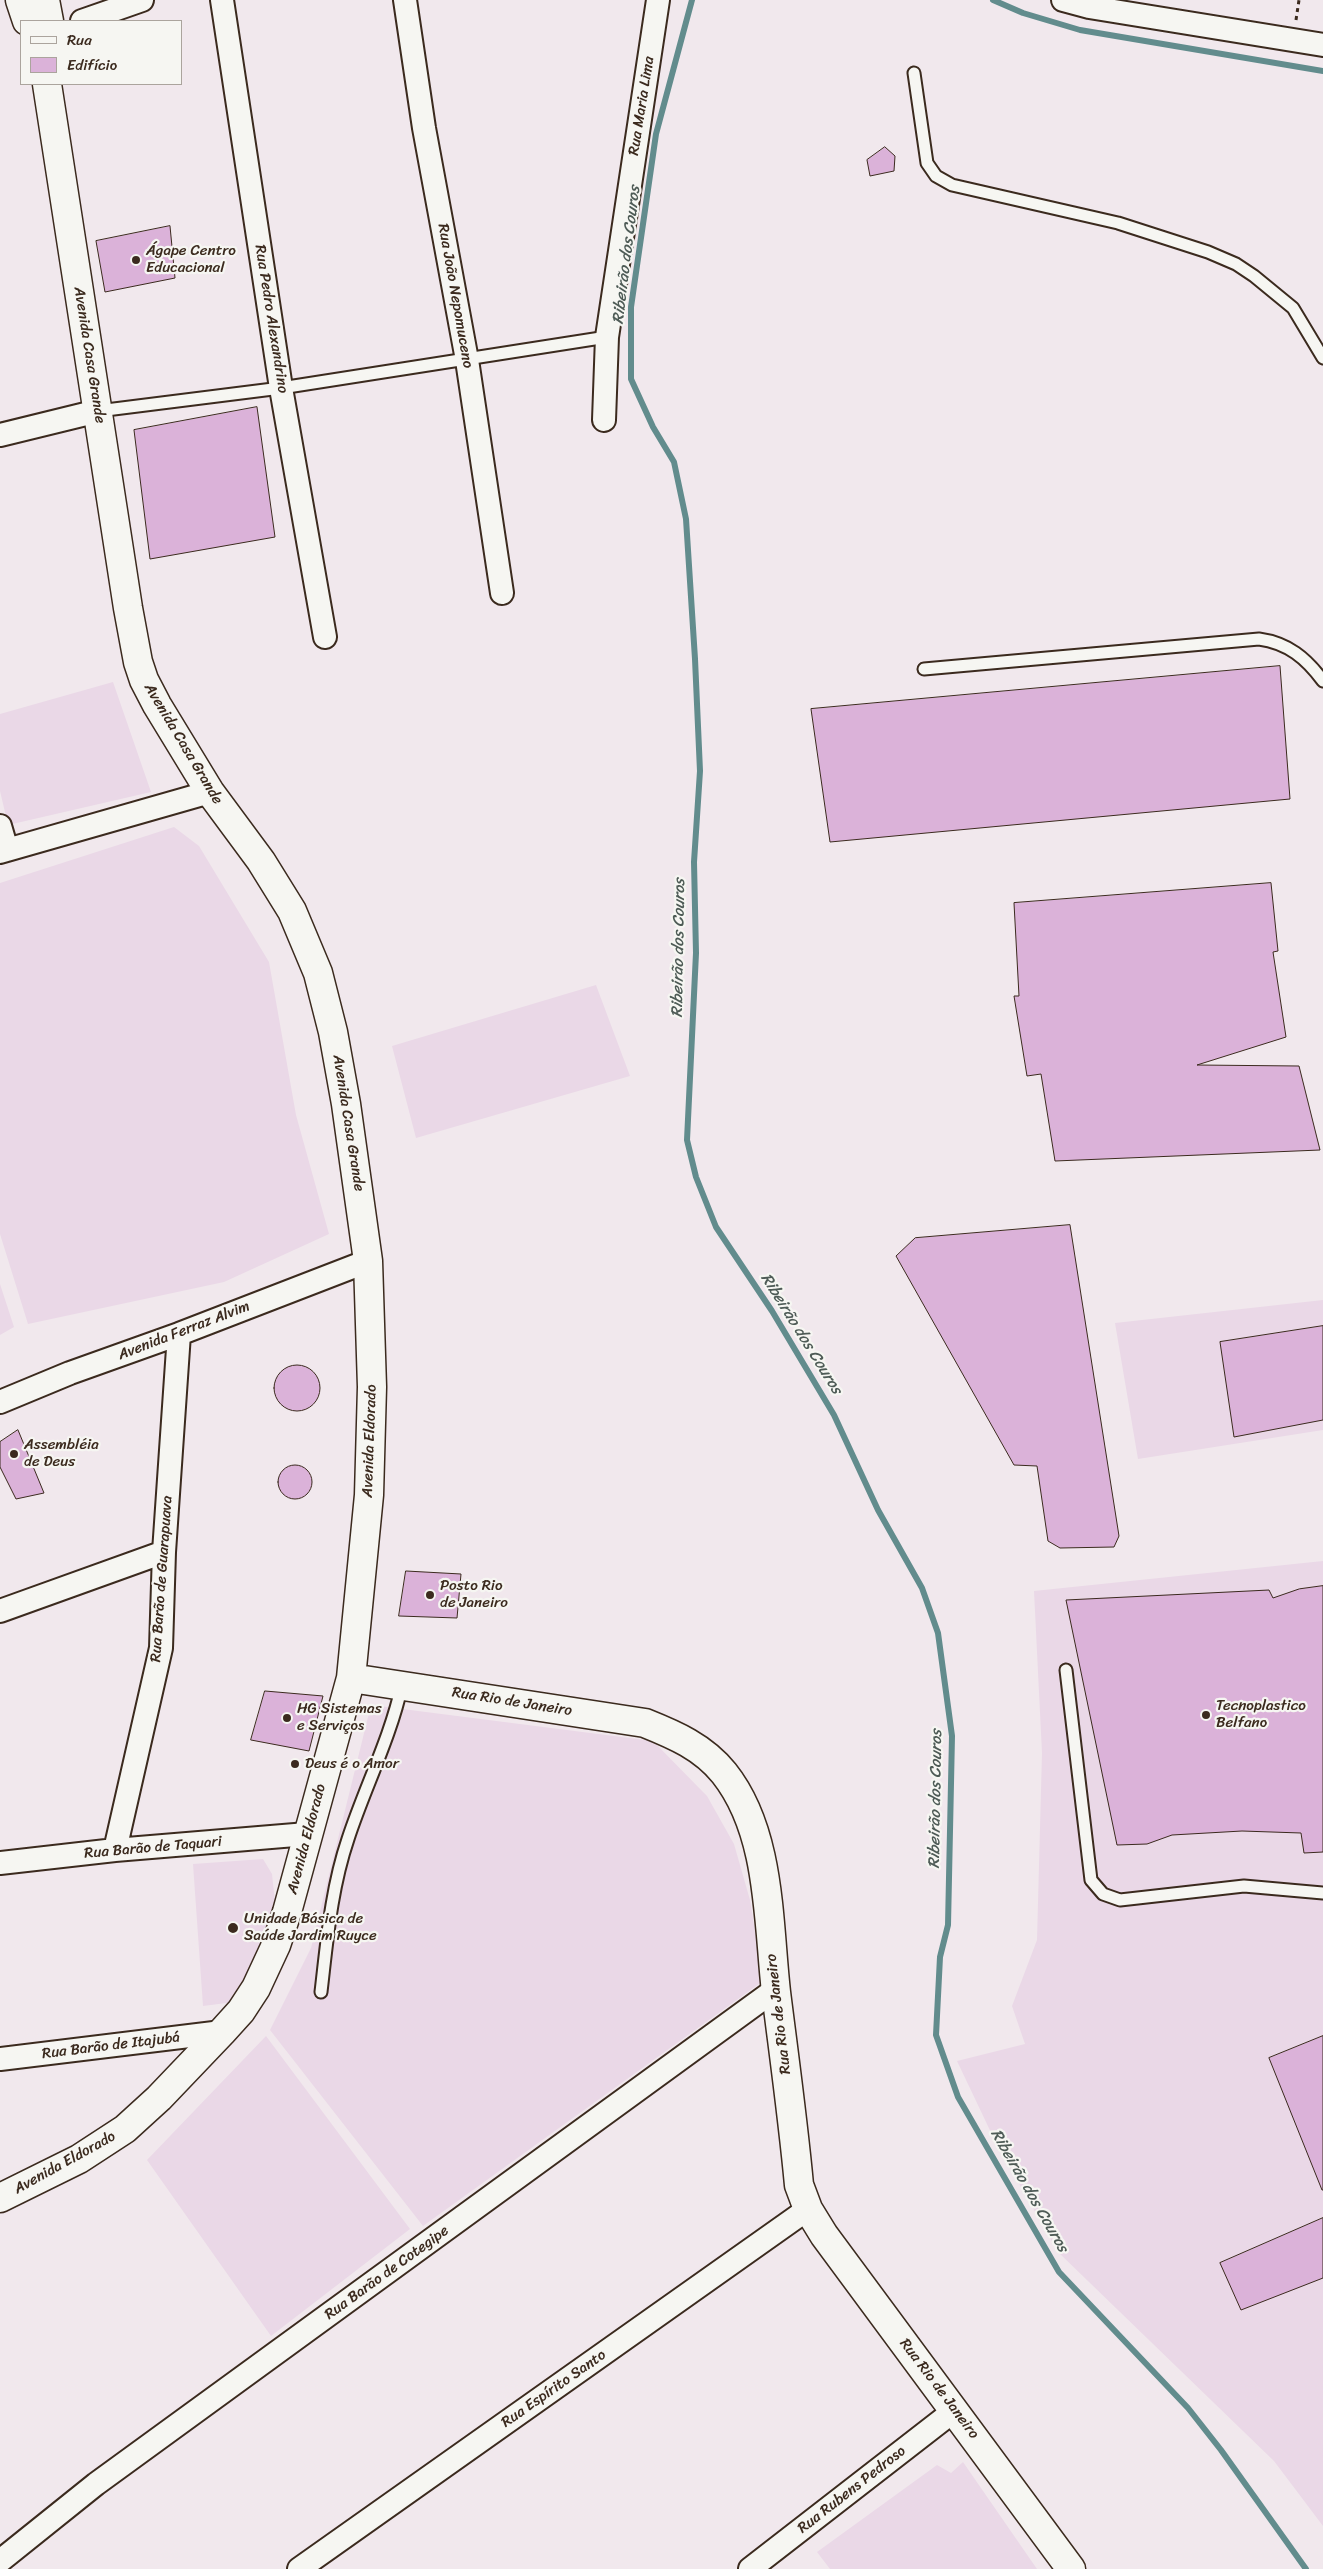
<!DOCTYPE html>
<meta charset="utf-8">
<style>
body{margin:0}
#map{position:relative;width:1323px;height:2569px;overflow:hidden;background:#f1e8ed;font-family:Sriracha,sans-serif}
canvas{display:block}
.legend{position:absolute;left:20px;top:20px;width:162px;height:65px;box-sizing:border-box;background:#f6f6f2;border:1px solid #aba49d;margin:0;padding:6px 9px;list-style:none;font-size:15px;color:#3b2a1e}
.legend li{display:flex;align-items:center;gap:10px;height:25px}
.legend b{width:25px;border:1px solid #aba49d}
</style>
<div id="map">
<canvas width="1323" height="2569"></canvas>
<ul class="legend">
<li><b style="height:6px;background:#f6f6f2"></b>Rua</li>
<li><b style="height:14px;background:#dbb2d9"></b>Edifício</li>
</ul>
</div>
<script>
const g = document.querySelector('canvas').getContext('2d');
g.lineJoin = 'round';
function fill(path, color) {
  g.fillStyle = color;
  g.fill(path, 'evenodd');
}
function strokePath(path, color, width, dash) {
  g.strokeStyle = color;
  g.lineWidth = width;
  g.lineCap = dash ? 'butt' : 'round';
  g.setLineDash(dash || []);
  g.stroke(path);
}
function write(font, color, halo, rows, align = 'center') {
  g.font = font + ' Sriracha,sans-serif';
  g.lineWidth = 4.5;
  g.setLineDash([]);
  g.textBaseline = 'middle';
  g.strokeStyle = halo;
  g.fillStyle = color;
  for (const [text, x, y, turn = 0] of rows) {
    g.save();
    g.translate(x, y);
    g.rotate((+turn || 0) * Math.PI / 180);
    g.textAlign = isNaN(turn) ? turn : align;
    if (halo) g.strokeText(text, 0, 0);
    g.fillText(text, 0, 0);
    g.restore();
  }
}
fill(new Path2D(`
 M113 682 151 792 8 825 0 791V714Z
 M174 827 199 846 269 962 296 1115 329 1234 224 1282 28 1324 0 1234V883Z
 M596 985 630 1076 416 1138 392 1046Z
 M0 1284 14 1327 0 1335Z
 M1323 1300V1430L1138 1459 1115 1323Z
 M1323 1561V2526L1274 2461 1058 2252 996 2143 957 2061 1025 2044 1012 2006 1037 1940 1042 1753 1034 1591Z
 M371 1705 653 1741 707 1796 734 1844 750 1900 763 1981 423 2226 270 2030 311 1948Z
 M263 1859 272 1874 275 1902 261 1955 242 2001 203 2006 193 1864Z
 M266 2036 410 2229 271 2336 147 2160Z
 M963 2462 1037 2569H830L817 2552 937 2465 951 2473Z`), '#ead8e7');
strokePath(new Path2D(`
 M692 0 656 134 631 307V379L653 427 674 462 686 519 695 659 700 771 694 862 696 953 687 1140 696 1177 716 1227 772 1311 834 1415 878 1510 922 1588 938 1633 952 1736 948 1925 940 1957 936 2035 958 2097 1059 2272 1188 2408 1221 2450 1306 2569
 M993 0 1023 13 1080 30 1323 71`), '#628c8d', 6);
const building = new Path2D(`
 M885 147 895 156 894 171 870 176 867 160Z
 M170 226 175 278 105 292 96 241Z
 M257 407 275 537 150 559 134 430Z
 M1280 666 1290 799 830 842 811 709Z
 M1271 883 1278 951 1273 952 1286 1037 1197 1065 1299 1066 1320 1150 1055 1161 1041 1074 1027 1076 1014 996H1019L1014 903Z
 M1070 1225 1119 1536 1114 1547 1060 1548 1048 1541 1037 1466 1014 1465 896 1256 915 1238Z
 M1323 1326V1420L1234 1437 1220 1342Z
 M274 1388a23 23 0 1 1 46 0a23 23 0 1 1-46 0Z
 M18 1430 44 1493 16 1499 0 1467V1442Z
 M278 1482a17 17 0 1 1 34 0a17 17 0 1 1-34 0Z
 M406 1571 461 1574 457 1618 399 1616Z
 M1323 1586V1852L1304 1853 1301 1833 1242 1831 1172 1835 1147 1844 1117 1845 1066 1600 1269 1590 1273 1598 1299 1589Z
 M265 1691 323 1696 309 1751 251 1740Z
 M1323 2036V2190H1322L1269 2058Z
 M1323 2218V2278L1241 2310 1220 2263Z`);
fill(building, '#dbb2d9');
strokePath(building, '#3b2a1e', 1);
const lane = new Path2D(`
 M914 73 927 163 936 176 952 185 1118 223 1208 252 1236 264 1254 276 1293 308 1323 358
 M98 411 281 388 607 337
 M924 669 1259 639C1288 643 1306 658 1323 681
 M1066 1670 1091 1880 1103 1894 1120 1900 1244 1886 1323 1893
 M321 1992C327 1941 331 1889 348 1839 365 1787 390 1739 402 1685`);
const street = new Path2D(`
 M222 0 281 388 325 637
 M405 0 424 128 467 360 502 593
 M1063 0 1089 7 1323 45
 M82 21 142 0
 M604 420 607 337 658 0
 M0 435 98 411
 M0 826 7 850
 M0 852 210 792
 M0 1402 70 1373 179 1334 368 1261
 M0 1611 164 1552
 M115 1850 161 1648 164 1552 179 1334
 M0 1863 115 1850 307 1834
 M0 2059 222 2032
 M0 2561 96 2484 776 1989
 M299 2569 808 2209
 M750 2569 955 2410`);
const secondary = new Path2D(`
 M20 0 27 21
 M45 0 49 21
 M351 1678 645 1723C675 1735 703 1747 724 1773 771 1832 768 1921 776 1992 784 2056 793 2120 799 2185L808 2209 824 2235 1071 2569
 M0 2198 79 2159 125 2129 159 2098 222 2032 241 2011 256 1988 276 1945 287 1912 351 1678 369 1495 372 1387 368 1261 346 1104 333 1032 318 973 292 911 261 861 210 792 157 705 144 680 138 662 128 608 47 84`);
strokePath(lane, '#3b2a1e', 15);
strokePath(street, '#3b2a1e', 26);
strokePath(secondary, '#3b2a1e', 31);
strokePath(new Path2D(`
 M1296 20 1299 0`), '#3b2a1e', 3, [4, 4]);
strokePath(lane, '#f6f6f2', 11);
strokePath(street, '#f6f6f2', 22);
strokePath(secondary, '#f6f6f2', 28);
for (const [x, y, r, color] of [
 [136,260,5,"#3b2a1e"],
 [14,1454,5,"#3b2a1e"],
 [430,1595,5,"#3b2a1e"],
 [1206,1715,5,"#3b2a1e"],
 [287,1718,5,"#3b2a1e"],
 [295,1764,5,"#3b2a1e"],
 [233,1928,6,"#3b2a1e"]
]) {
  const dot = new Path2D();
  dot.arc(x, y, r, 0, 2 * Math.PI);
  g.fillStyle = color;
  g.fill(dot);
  strokePath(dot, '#f6f6f2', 2);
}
write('15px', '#3b2a1e', '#f6f6f2', [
 ["Rua Maria Lima",642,106,-81],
 ["Rua João Nepomuceno",455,296,80],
 ["Rua Pedro Alexandrino",271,319,81],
 ["Avenida Casa Grande",89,355,81],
 ["Avenida Casa Grande",183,744,59],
 ["Avenida Casa Grande",348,1123,81],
 ["Avenida Ferraz Alvim",184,1331,-21],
 ["Avenida Eldorado",370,1441,-88],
 ["Rua Barão de Guarapuava",162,1579,-86],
 ["Rua Rio de Janeiro",512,1702,9],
 ["Avenida Eldorado",307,1839,-75],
 ["Rua Barão de Taquari",153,1848,-5],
 ["Rua Rio de Janeiro",779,2014,-97],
 ["Rua Barão de Itajubá",111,2046,-7],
 ["Avenida Eldorado",65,2163,-29],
 ["Rua Barão de Cotegipe",387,2273,-36],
 ["Rua Espírito Santo",554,2389,-35],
 ["Rua Rio de Janeiro",939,2389,53],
 ["Rua Rubens Pedroso",852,2490,-38]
]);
write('15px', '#3b2a1e', '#f6f6f2', [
 ["Ágape Centro",146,251],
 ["Educacional",146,268],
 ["Assembléia",24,1445],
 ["de Deus",24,1462],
 ["Posto Rio",440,1586],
 ["de Janeiro",440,1603],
 ["Tecnoplastico",1216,1706],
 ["Belfano",1216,1723],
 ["HG Sistemas",297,1709],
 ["e Serviços",297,1726],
 ["Deus é o Amor",305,1764],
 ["Unidade Básica de",244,1919],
 ["Saúde Jardim Ruyce",244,1936]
], 'left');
write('italic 16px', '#4e5b56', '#f6f6f2', [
 ["Ribeirão dos Couros",627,255,-83],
 ["Ribeirão dos Couros",679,948,-89],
 ["Ribeirão dos Couros",801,1334,58],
 ["Ribeirão dos Couros",936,1799,-89],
 ["Ribeirão dos Couros",1029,2191,60]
]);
</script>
